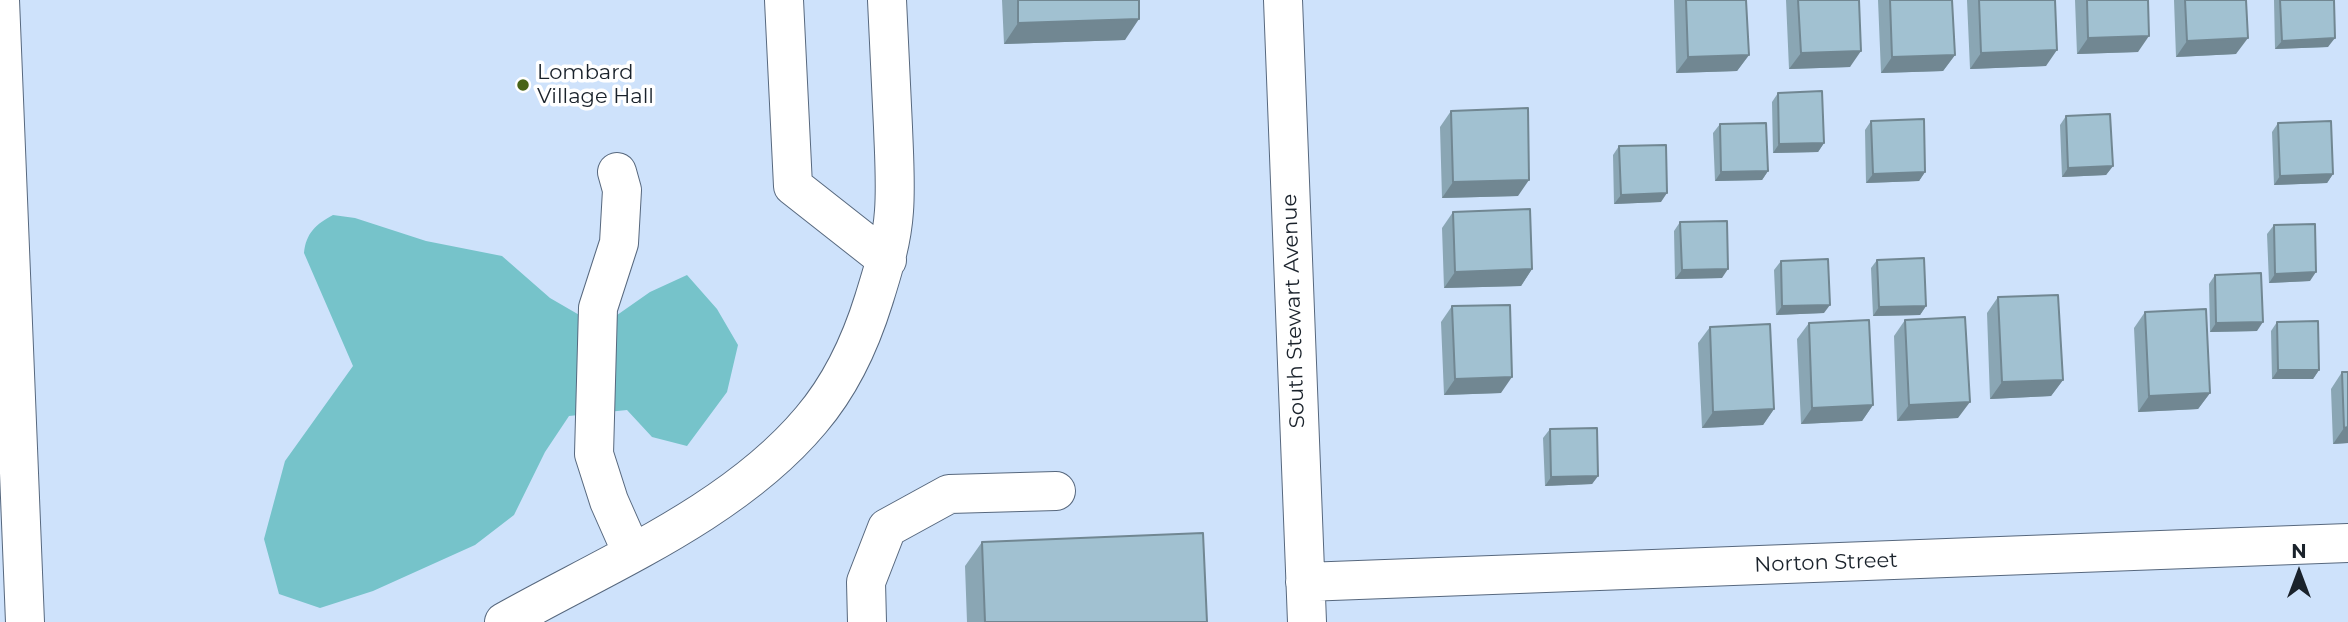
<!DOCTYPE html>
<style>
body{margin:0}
#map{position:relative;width:2348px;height:622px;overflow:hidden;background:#cee2fb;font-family:Montserrat,sans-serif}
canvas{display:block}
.north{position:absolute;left:2264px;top:538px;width:70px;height:70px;-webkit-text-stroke:5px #fff;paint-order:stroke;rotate:0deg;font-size:19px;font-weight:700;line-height:28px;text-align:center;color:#1a222b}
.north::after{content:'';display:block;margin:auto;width:24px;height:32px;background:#1a222b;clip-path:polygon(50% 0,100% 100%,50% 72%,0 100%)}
</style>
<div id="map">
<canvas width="2348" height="622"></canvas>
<div class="north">N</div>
</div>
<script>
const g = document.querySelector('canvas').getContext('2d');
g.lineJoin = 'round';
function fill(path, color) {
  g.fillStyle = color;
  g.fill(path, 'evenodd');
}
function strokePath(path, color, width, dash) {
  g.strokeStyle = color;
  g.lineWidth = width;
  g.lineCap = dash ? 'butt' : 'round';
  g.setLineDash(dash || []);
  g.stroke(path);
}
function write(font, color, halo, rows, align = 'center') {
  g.font = font + ' Montserrat,sans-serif';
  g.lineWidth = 7;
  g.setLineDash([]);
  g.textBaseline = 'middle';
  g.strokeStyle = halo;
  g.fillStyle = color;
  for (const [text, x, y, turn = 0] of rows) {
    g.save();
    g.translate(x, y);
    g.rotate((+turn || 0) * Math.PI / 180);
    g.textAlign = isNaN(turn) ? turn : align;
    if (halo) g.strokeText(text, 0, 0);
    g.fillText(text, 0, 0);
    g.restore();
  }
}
fill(new Path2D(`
 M333 215 355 218 426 241 502 256 550 298 600 327 650 292 687 275 717 309 738 345 727 392 687 446 652 437 627 410 569 416 545 452 514 515 475 545 373 591 320 608 279 594 264 539 285 461 353 366 304 253C306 233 316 224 333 215Z`), '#76c3ca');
const minor = new Path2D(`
 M0 0 25 622
 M784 0 793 186 887 260
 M1283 0 1307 622
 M617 172 622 190 619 243 598 308 594 454 609 501 632 553
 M1305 582 2348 543
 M504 622C607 564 734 512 811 420 840 386 861 341 874 299 883 270 892 242 894 211 896 184 894 155 893 127 891 85 889 42 887 0
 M867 622 866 582 887 528 949 494 1056 491`);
strokePath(minor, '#57687e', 40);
strokePath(minor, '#fff', 38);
fill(new Path2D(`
 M1002 0H1139L1125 40 1004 44Z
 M1674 0H1746L1749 55 1737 71 1676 73Z
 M1786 0H1859L1850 67 1789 69Z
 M1878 0H1952L1955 55 1943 71 1881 73Z
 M1967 0H2055L2046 66 1970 69Z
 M2075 0H2148L2138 52 2077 54Z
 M2174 0H2246L2236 54 2176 57Z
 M2274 0H2334L2328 47 2275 49Z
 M1778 93 1824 143 1818 152 1773 153 1772 102Z
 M1451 111 1518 196 1442 198 1440 127Z
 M2066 116 2113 166 2106 175 2062 177 2060 125Z
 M1871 121 1925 172 1919 181 1866 183 1865 130Z
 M2278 123 2333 174 2327 183 2274 185 2272 132Z
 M1720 124 1768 171 1762 180 1715 181 1713 133Z
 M1619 146 1661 202 1614 204 1613 155Z
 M1453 212 1532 269 1521 286 1444 288 1442 228Z
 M1680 222 1722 278 1675 279 1674 231Z
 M2274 225 2310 281 2269 283 2267 234Z
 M1877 260 1926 306 1920 315 1873 316 1871 268Z
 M1781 261 1824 313 1776 315 1774 270Z
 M2215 275 2257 331 2210 332 2209 284Z
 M1998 297 2063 380 2051 396 1990 399 1987 313Z
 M1452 306 1501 393 1444 395 1441 322Z
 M2145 312 2210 393 2198 409 2138 412 2134 328Z
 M1905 320 1958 418 1897 421 1894 336Z
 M2277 322 2319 370 2313 379H2272L2271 331Z
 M1809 323 1873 405 1862 421 1801 424 1797 339Z
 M1710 327 1774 409 1763 425 1702 428 1698 343Z
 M2342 372 2348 443 2333 444 2331 389Z
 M1550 429 1598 476 1592 484 1545 486 1543 438Z
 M982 542 1207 622H967L965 566Z`), '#8aa6b4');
fill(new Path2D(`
 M1139 19 1125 40 1004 44 1018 23Z
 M2149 36 2138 52 2077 54 2088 38Z
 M2248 38 2236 54 2176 57 2187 41Z
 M2335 38 2328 47 2275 49 2282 41Z
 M2057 50 2046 66 1970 69 1981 53Z
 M1861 51 1850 67 1789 69 1801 53Z
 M1749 55 1737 71 1676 73 1688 57Z
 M1955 55 1943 71 1881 73 1892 57Z
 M1824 143 1818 152 1773 153 1779 144Z
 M2113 166 2106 175 2062 177 2068 168Z
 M1768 171 1762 180 1715 181 1721 172Z
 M1925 172 1919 181 1866 183 1873 174Z
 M2333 174 2327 183 2274 185 2280 176Z
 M1529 180 1518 196 1442 198 1453 182Z
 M1667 193 1661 202 1614 204 1621 195Z
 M1532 269 1521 286 1444 288 1455 272Z
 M1728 269 1722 278 1675 279 1682 270Z
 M2316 272 2310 281 2269 283 2275 274Z
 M1830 305 1824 313 1776 315 1782 306Z
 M1926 306 1920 315 1873 316 1879 307Z
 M2263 322 2257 331 2210 332 2216 323Z
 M2278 370H2319L2313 379H2272Z
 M1512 377 1501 393 1444 395 1455 379Z
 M2063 380 2051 396 1990 399 2002 382Z
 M2210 393 2198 409 2138 412 2149 396Z
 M1970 402 1958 418 1897 421 1909 405Z
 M1873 405 1862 421 1801 424 1812 408Z
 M1774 409 1763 425 1702 428 1713 412Z
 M2348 427V443L2333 444 2344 428Z
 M1598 476 1592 484 1545 486 1551 477Z`), '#718792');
const building = new Path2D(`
 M1018 0H1139V19L1018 23Z
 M1686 0H1746L1749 55 1688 57Z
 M1798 0H1859L1861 51 1801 53Z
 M1890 0H1952L1955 55 1892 57Z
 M1979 0H2055L2057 50 1981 53Z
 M2087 0H2148L2149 36 2088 38Z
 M2185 0H2246L2248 38 2187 41Z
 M2280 0H2334L2335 38 2282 41Z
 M1822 91 1824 143 1779 144 1778 93Z
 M1528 108 1529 180 1453 182 1451 111Z
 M2110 114 2113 166 2068 168 2066 116Z
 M1924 119 1925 172 1873 174 1871 121Z
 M2331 121 2333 174 2280 176 2278 123Z
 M1766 123 1768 171 1721 172 1720 124Z
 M1666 145 1667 193 1621 195 1619 146Z
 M1530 209 1532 269 1455 272 1453 212Z
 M1727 221 1728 269 1682 270 1680 222Z
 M2315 224 2316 272 2275 274 2274 225Z
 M1924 258 1926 306 1879 307 1877 260Z
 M1828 259 1830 305 1782 306 1781 261Z
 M2261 273 2263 322 2216 323 2215 275Z
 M2058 295 2063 380 2002 382 1998 297Z
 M1510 305 1512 377 1455 379 1452 306Z
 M2206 309 2210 393 2149 396 2145 312Z
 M1965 317 1970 402 1909 405 1905 320Z
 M1869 320 1873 405 1812 408 1809 323Z
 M2318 321 2319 370H2278L2277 322Z
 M1770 324 1774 409 1713 412 1710 327Z
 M2342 372H2348V427L2344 428Z
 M1597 428 1598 476 1551 477 1550 429Z
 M1203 533 1207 622H985L982 542Z`);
fill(building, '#a1c1d1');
strokePath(building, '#718792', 2);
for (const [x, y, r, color] of [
 [523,85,7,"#486416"]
]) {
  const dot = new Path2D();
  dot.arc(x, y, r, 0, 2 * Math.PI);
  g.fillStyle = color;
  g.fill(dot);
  strokePath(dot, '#fff', 2.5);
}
write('21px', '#1a222b', '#fff', [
 ["Lombard",537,73],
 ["Village Hall",537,97]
], 'left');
write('21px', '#1a222b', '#fff', [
 ["South Stewart Avenue",1294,311,-92],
 ["Norton Street",1826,563,-2]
]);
</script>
